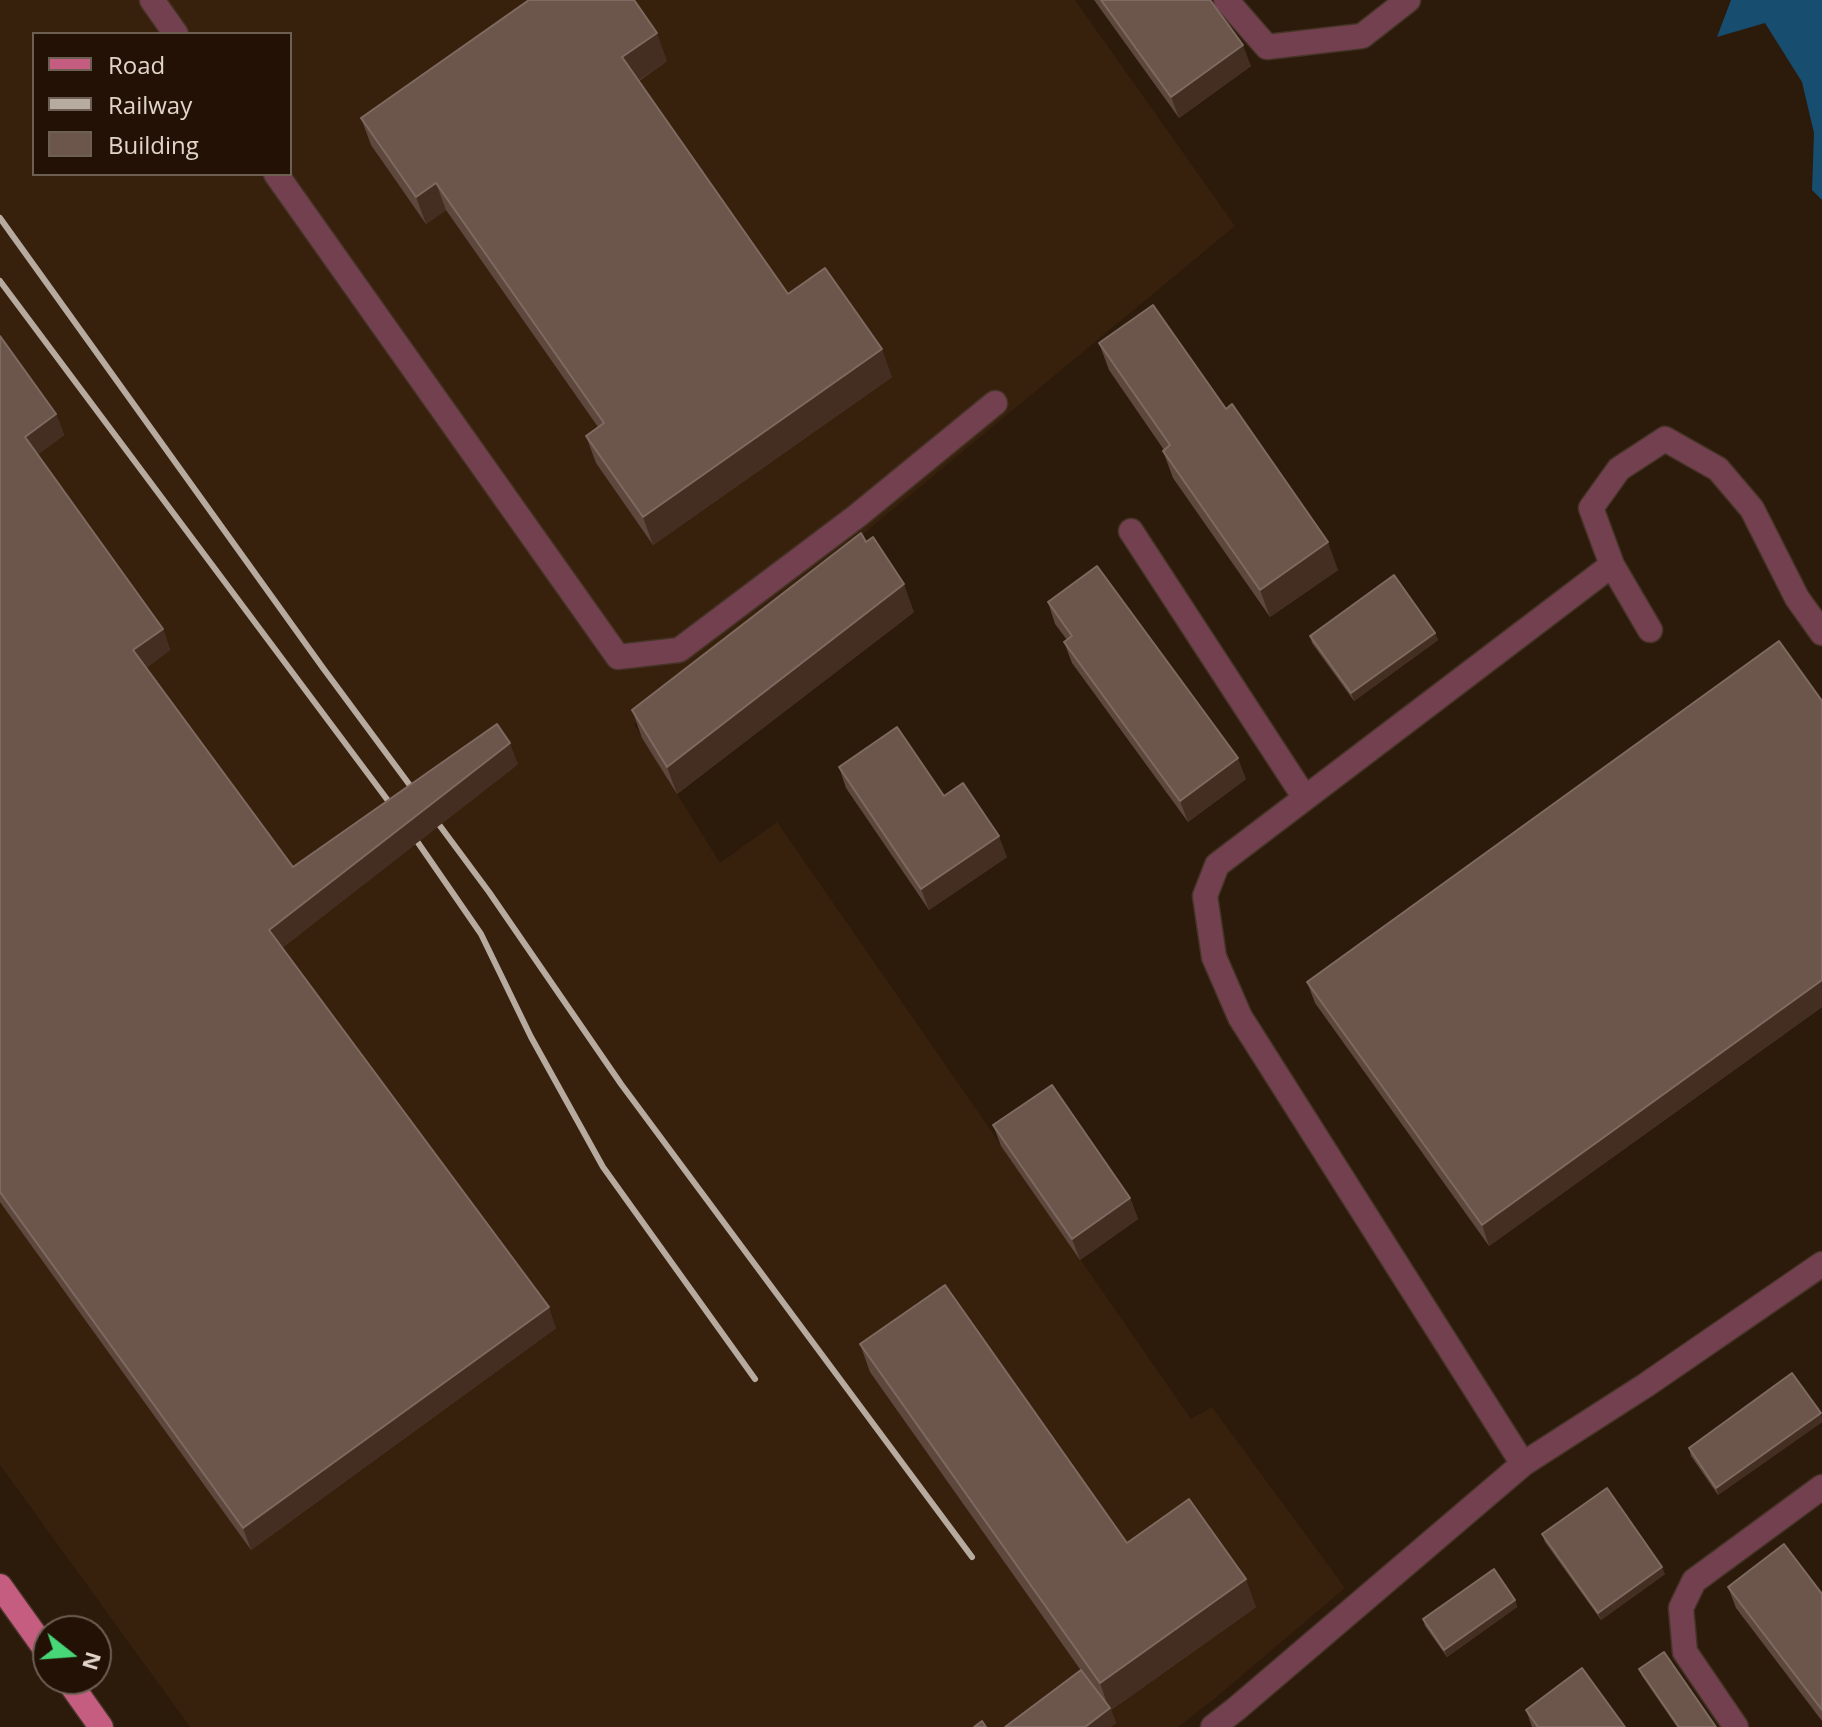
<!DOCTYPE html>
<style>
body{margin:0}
#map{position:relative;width:1822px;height:1727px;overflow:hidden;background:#2c1a0b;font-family:"Open Sans",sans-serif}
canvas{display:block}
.legend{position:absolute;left:32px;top:32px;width:260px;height:144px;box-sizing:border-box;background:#221104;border:2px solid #6e5f54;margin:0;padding:10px 14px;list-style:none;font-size:24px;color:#e1d5cb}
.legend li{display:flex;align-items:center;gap:16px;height:40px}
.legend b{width:40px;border:2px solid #6e5f54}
.north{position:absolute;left:32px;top:1615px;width:80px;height:80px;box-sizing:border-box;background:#221104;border:2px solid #6e5f54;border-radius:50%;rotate:107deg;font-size:22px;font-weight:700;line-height:32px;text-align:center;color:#e1d5cb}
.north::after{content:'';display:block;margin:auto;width:28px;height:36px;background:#47d779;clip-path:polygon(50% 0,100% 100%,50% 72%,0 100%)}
</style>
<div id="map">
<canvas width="1822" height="1727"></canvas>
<ul class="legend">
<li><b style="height:10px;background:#c45d7f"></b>Road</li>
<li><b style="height:10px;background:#b7aa9f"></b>Railway</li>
<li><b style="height:22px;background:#6c564c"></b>Building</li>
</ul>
<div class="north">N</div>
</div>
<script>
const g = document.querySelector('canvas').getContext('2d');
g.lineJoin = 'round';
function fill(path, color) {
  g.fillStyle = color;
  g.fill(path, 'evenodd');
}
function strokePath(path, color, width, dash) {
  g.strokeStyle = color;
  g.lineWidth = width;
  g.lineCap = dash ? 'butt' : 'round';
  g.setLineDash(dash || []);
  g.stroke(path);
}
fill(new Path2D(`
 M0 0H1075L1235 226 634 724 720 863 777 822 1191 1419 1212 1407 1345 1588 1213 1700 1178 1727H190L0 1465ZM34 34H290V174H34Z`), '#37200c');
fill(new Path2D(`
 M1731 0H1822V200L1812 190 1814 133 1802 82 1765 23 1717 37Z`), '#174d6e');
const minor = new Path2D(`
 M152 0 176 34
 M1226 0 1267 47 1362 36 1408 0
 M276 174 618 657 679 650 857 516 995 403
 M1131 531 1305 798
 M1612 565 1591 508 1619 469 1665 439 1718 469 1752 509 1797 598 1822 633
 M1523 1464 1646 1385 1822 1264
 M1213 1727 1236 1709 1523 1464 1240 1017 1214 957 1205 896 1217 865 1612 565 1650 630
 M1736 1727 1685 1652 1681 1608 1694 1581 1822 1487`);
const major = new Path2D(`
 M0 1586 48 1653
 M67 1679 101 1727`);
strokePath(minor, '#453426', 27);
strokePath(major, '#453426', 27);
strokePath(minor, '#72404f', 24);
strokePath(major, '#c45d7f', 24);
strokePath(new Path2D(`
 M0 218 323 668 489 892 621 1084 972 1557
 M0 281 401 818 481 934 531 1037 603 1167 755 1379`), '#b7aa9f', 6);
fill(new Path2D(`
 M1094 0H1210L1251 66 1179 118Z
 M667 61 639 81 788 294 892 377 653 545 596 463 586 436 598 427 446 210 426 224 371 145 361 118Z
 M0 336 56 414 64 435 37 455 163 629 170 650 146 668 293 867 518 764 282 948 556 1328 251 1550 0 1202Z
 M1099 343 1338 570 1270 617 1173 478 1163 451 1164 450 1109 370Z
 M1048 602 1246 779 1188 822 1072 663 1064 642 1067 640 1055 624Z
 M914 612 677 794 642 738 632 710Z
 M1435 633 1438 640 1354 701 1312 643 1310 636Z
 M1822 701V1007L1489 1246 1315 1003 1307 982Z
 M839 767 944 796 1007 857 929 910 846 788Z
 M993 1125 1130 1198 1138 1219 1080 1260 1001 1146Z
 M860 1344 1127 1543 1256 1607 1111 1710 1116 1723 1110 1727H1005L1082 1672 870 1372Z
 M1821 1413 1822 1422 1718 1495 1691 1456 1689 1448Z
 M1542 1534 1665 1574 1601 1620 1545 1542Z
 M1728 1587 1822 1594V1721L1736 1608Z
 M1515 1600 1517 1607 1447 1657 1425 1626 1423 1619Z
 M1639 1669 1716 1727H1677L1642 1676Z
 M1526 1710 1625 1727H1532Z`), '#5e473d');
fill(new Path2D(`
 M657 33 667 61 632 85 622 57Z
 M1243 45 1251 66 1179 118 1171 97Z
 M436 183 446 210 426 224 416 197Z
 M882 349 892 377 653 545 643 517Z
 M56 414 64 435 32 459 25 437Z
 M1328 542 1338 570 1270 617 1260 590Z
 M904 584 914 612 677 794 667 767Z
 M163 629 170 650 141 672 133 650Z
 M1435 633 1438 640 1354 701 1351 693Z
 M510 743 518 764 277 952 269 930Z
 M1238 758 1246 779 1188 822 1180 801Z
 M999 836 1007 857 929 910 921 889Z
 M1822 980V1007L1489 1246 1482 1225Z
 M1130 1198 1138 1219 1080 1260 1072 1239Z
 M549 1307 556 1328 251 1550 243 1528Z
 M1821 1413 1822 1422 1718 1495 1716 1488Z
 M1662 1567 1665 1574 1601 1620 1598 1613Z
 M1246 1579 1256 1607 1111 1710 1116 1723 1110 1727H1085L1109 1709 1100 1683Z
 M1515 1600 1517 1607 1447 1657 1444 1650Z`), '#442e22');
const building = new Path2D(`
 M529 0H634L657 33 622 57 788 294 825 268 882 349 643 517 586 436 604 423 436 183 416 197 361 118Z
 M1101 0H1210L1243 45 1171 97Z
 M1153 305 1226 409 1232 404 1328 542 1260 590 1163 451 1170 445 1099 343Z
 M0 336 56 414 25 437 163 629 133 650 293 867 497 724 510 743 269 930 549 1307 243 1528 0 1192Z
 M861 533 866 542 873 537 904 584 667 767 632 710Z
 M1097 566 1238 758 1180 801 1064 642 1072 636 1048 602Z
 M1394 575 1435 633 1351 693 1310 636Z
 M1779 641 1822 701V980L1482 1225 1307 982Z
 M897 727 944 796 963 783 999 836 921 889 839 767Z
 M1052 1085 1130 1198 1072 1239 993 1125Z
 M945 1285 1127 1543 1189 1499 1246 1579 1100 1683 860 1344Z
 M1792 1373 1821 1413 1716 1488 1689 1448Z
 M1607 1488 1662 1567 1598 1613 1542 1534Z
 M1784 1544 1822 1594V1710L1728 1587Z
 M1494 1569 1515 1600 1444 1650 1423 1619Z
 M1664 1652 1716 1727H1679L1639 1669Z
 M1582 1668 1625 1727H1538L1526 1710Z
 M1081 1670 1110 1708 1085 1727H1005Z
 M982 1721 986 1727H974Z`);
fill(building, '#6c564c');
strokePath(building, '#7e6a60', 2);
</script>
